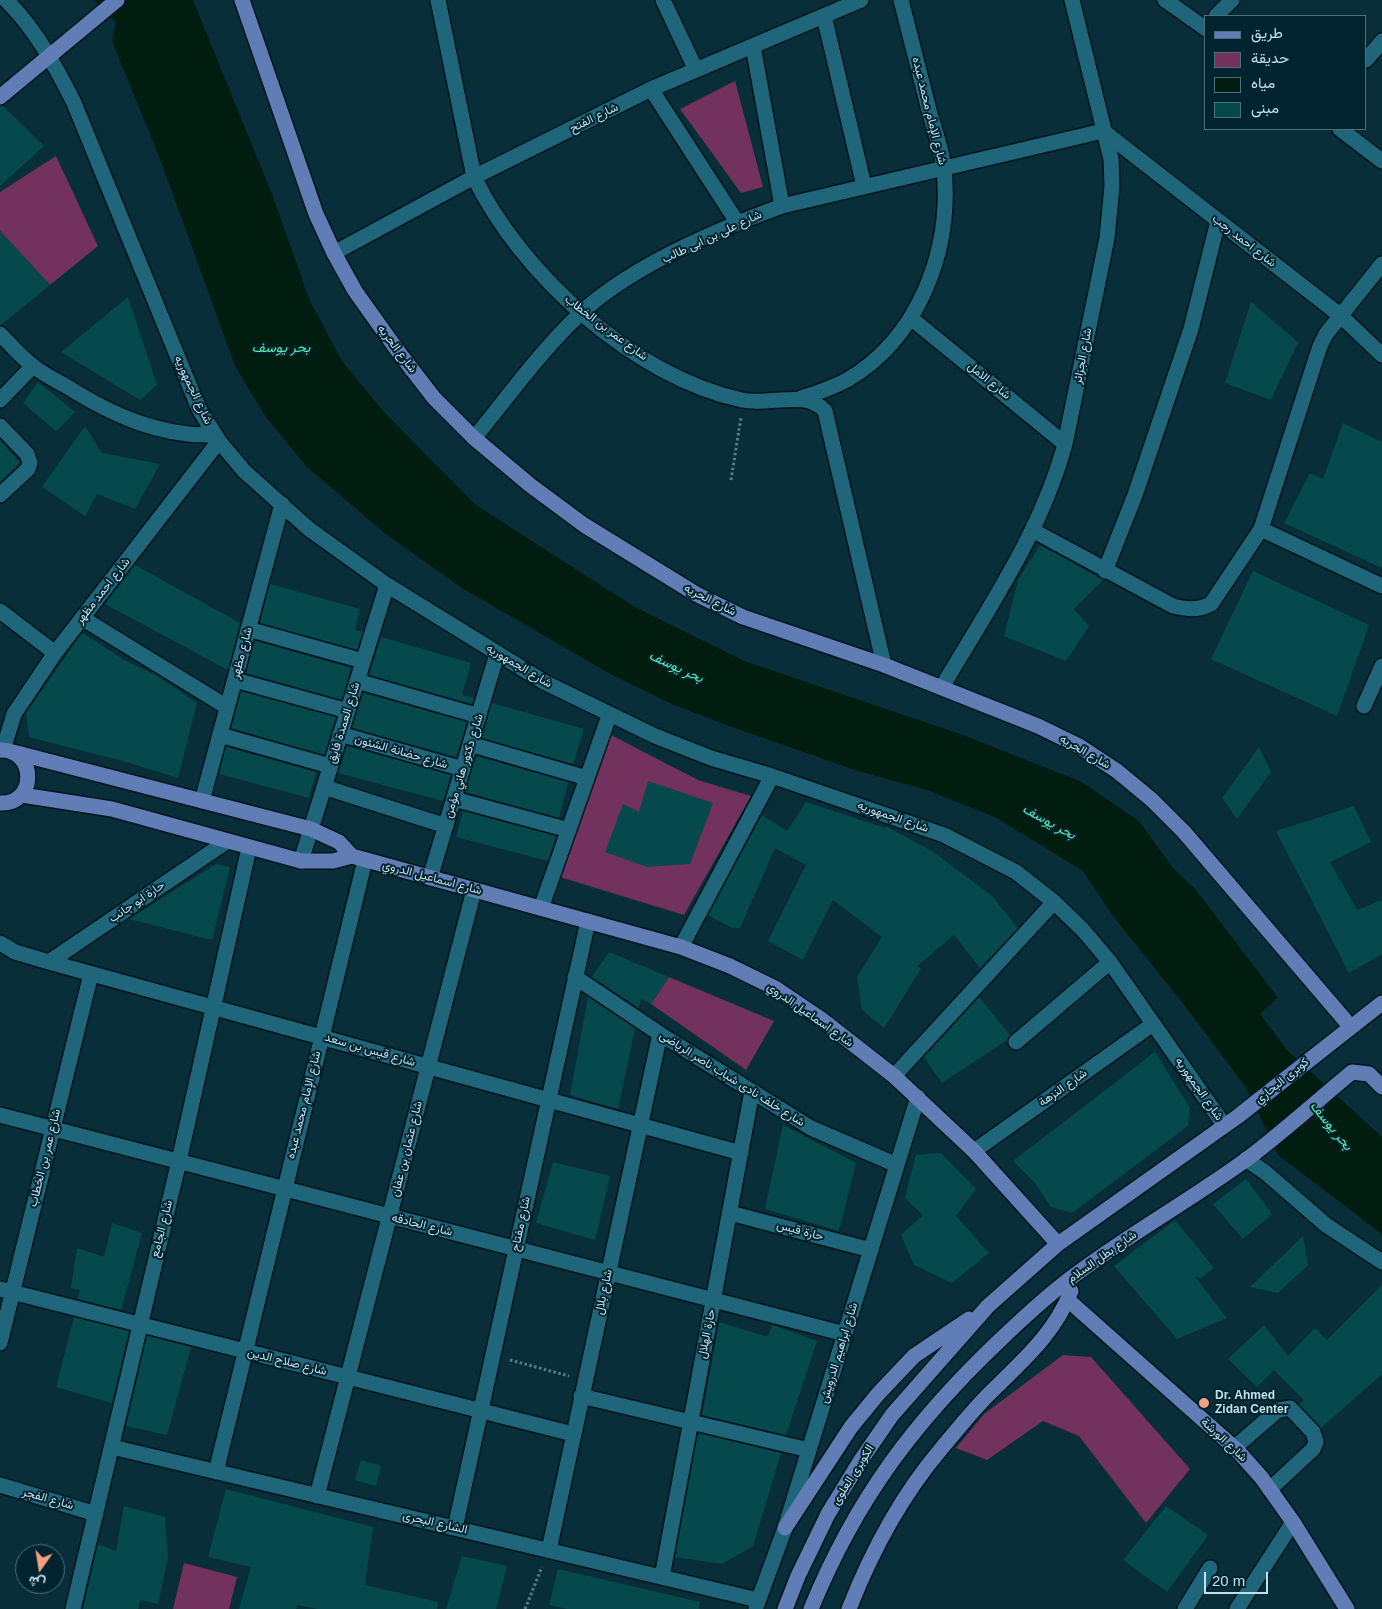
<!DOCTYPE html>
<meta charset="utf-8">
<style>
body{margin:0}
#map{position:relative;width:1382px;height:1609px;overflow:hidden;background:#082e39;font-family:Arial,Vazirmatn,sans-serif}
canvas{display:block}
.legend{position:absolute;left:1204px;top:15px;width:162px;height:115px;box-sizing:border-box;background:#00242f;border:1px solid #4d6f7b;margin:0;padding:6px 9px;list-style:none;font-size:15px;color:#c0e0ec}
.legend li{display:flex;align-items:center;gap:10px;height:25px}
.legend b{width:25px;border:1px solid #4d6f7b}
.north{position:absolute;left:15px;top:1544px;width:50px;height:50px;box-sizing:border-box;background:#00242f;border:1px solid #4d6f7b;border-radius:50%;rotate:193deg;font-size:14px;font-weight:700;line-height:20px;text-align:center;color:#c0e0ec}
.north::after{content:'';display:block;margin:auto;width:18px;height:22px;background:#f2a080;clip-path:polygon(50% 0,100% 100%,50% 72%,0 100%)}
.scale{position:absolute;left:1204px;top:1572px;width:64px;height:22px;box-sizing:border-box;border:2px solid #c0e0ec;border-top:0;padding-left:6px;font-size:15px;line-height:18px;white-space:nowrap;color:#c0e0ec;-webkit-text-stroke:4px #00242f;paint-order:stroke}
</style>
<div id="map">
<canvas width="1382" height="1609"></canvas>
<ul class="legend">
<li><b style="height:6px;background:#607db6"></b>طريق</li>
<li><b style="height:14px;background:#73315d"></b>حديقة</li>
<li><b style="height:14px;background:#001d0f"></b>مياه</li>
<li><b style="height:14px;background:#05494d"></b>مبنى</li>
</ul>
<div class="north">ش</div>
<div class="scale">20 m</div>
</div>
<script>
const g = document.querySelector('canvas').getContext('2d');
g.lineJoin = 'round';
function fill(path, color) {
  g.fillStyle = color;
  g.fill(path, 'evenodd');
}
function strokePath(path, color, width, dash) {
  g.strokeStyle = color;
  g.lineWidth = width;
  g.lineCap = dash ? 'butt' : 'round';
  g.setLineDash(dash || []);
  g.stroke(path);
}
function write(font, color, halo, rows, align = 'center') {
  g.font = font + ' Arial,Vazirmatn,sans-serif';
  g.lineWidth = 4;
  g.setLineDash([]);
  g.textBaseline = 'middle';
  g.strokeStyle = halo;
  g.fillStyle = color;
  for (const [text, x, y, turn = 0] of rows) {
    g.save();
    g.translate(x, y);
    g.rotate((+turn || 0) * Math.PI / 180);
    g.textAlign = isNaN(turn) ? turn : align;
    if (halo) g.strokeText(text, 0, 0);
    g.fillText(text, 0, 0);
    g.restore();
  }
}
fill(new Path2D(`
 M735 81 763 187 741 193 680 109Z
 M56 156 98 246 50 285 0 231V192Z
 M611 735 698 780 751 796 684 915 560 877Z
 M669 977 774 1021 746 1070 651 1004Z
 M1063 1355 1091 1357 1190 1469 1146 1523 1079 1436 1043 1421 987 1460 956 1448 984 1414Z
 M184 1563 237 1577 229 1609H173Z`), '#73315d');
fill(new Path2D(`
 M94 0H193L272 194 310 301 342 361 383 411 476 505 633 606 744 661 963 735 1082 782 1139 821 1173 868 1196 890 1278 998 1260 1014 1287 1050 1382 1137V1234L1278 1155 1247 1089 1189 1011 1113 916 1083 871 995 817 927 790 855 770 726 725 672 704 612 675 462 588 387 535 307 467 265 416 235 366 162 164 112 41 116 23Z`), '#001d0f');
fill(new Path2D(`
 M0 106H3L44 146 0 186Z
 M0 231 50 285 1 325H0Z
 M128 297 157 385 140 400 61 352Z
 M1251 302 1298 342 1271 400 1225 383Z
 M38 382 75 412 56 431 23 403Z
 M1343 423 1382 442V568L1284 523 1310 473 1323 479Z
 M85 426 102 453 160 464 135 509 97 494 85 516 42 487Z
 M0 440 20 463 0 482Z
 M1040 545 1103 580 1074 609 1089 626 1066 661 1004 636 1018 580Z
 M135 565 240 623 228 670 105 604Z
 M1253 571 1369 625 1337 716 1211 659Z
 M270 584 360 609 355 630 363 632 357 650 260 623Z
 M82 633 126 661 154 674 197 703 178 778 123 761 29 737 26 713Z
 M381 637 471 663 462 695 474 698 472 704 369 675Z
 M255 641 351 668 342 700 246 673Z
 M241 691 336 717 324 755 231 728Z
 M363 693 467 722 456 757 352 728Z
 M492 703 584 729 573 764 482 738Z
 M347 746 451 775 443 801 338 773Z
 M226 747 316 772 309 798 219 774Z
 M1259 747 1271 772 1237 819 1222 798Z
 M476 756 568 782 559 818 465 792Z
 M648 781 713 803 690 864 647 867 605 852 623 804 639 812Z
 M806 802 885 828 886 826 935 853 992 896 1018 928 980 968 954 935 917 966 921 969 884 1028 862 1010 857 977 882 937 833 900 803 960 768 941 806 865 775 848 740 928H732L708 915 762 815 787 831Z
 M1354 806 1371 842 1330 862 1357 910 1382 900V954L1349 973 1276 831Z
 M463 811 556 836 548 861 456 837Z
 M216 864 230 867 212 940 129 919Z
 M609 952 669 977 651 1004 641 999 639 1008 592 977Z
 M588 997 635 1028 618 1109 570 1095Z
 M979 997 1010 1035 1007 1040 942 1083 924 1057Z
 M1155 1052 1190 1108 1188 1126 1072 1213 1051 1207 1035 1183 1013 1161Z
 M783 1125 856 1163 839 1231 765 1209Z
 M941 1153 976 1189 956 1216 989 1253 952 1283 914 1265 901 1235 923 1215 905 1198 916 1155Z
 M553 1162 610 1176 595 1240 536 1223Z
 M1246 1179 1272 1214 1243 1239 1213 1204Z
 M1175 1220 1214 1268 1201 1278 1195 1277 1227 1318 1177 1339 1114 1266Z
 M112 1223 142 1233 121 1310 78 1299 80 1290 71 1288 77 1248 104 1257Z
 M1303 1236 1308 1265 1278 1293 1250 1287Z
 M1382 1285V1374L1321 1428 1299 1404 1304 1400 1274 1370 1257 1387 1228 1359 1264 1325 1288 1356 1315 1328 1327 1340Z
 M74 1317 129 1331 112 1403 56 1387Z
 M719 1322 768 1337 772 1325 817 1341 786 1435 702 1415Z
 M147 1336 191 1347 167 1435 126 1426Z
 M698 1433 781 1453 753 1546 722 1564 675 1557Z
 M361 1460 381 1466 376 1486 355 1480Z
 M226 1489 373 1527 365 1585 438 1602 437 1609H318L297 1605 296 1609H239L251 1567 208 1557Z
 M124 1506 165 1517 168 1558 158 1604 140 1600 138 1609H83L98 1544 116 1551Z
 M1166 1506 1208 1535 1167 1592 1123 1560Z
 M462 1556 507 1566 496 1609H446Z
 M558 1569 700 1602 699 1609H567L549 1605Z`), '#05494d');
const minor = new Path2D(`
 M6 0C35 28 56 67 74 103L199 409 219 441 244 471 309 529 387 585 544 682 655 736 711 758 772 776 944 835 1016 872 1054 902 1083 930 1110 962 1224 1125
 M438 0 474 177C521 274 634 377 742 400 770 406 806 389 825 411L884 665
 M663 0 696 70
 M1165 0 1206 29
 M824 16 864 186
 M1216 16 1232 0
 M753 46 782 206
 M1366 60 1382 41
 M651 89 737 222
 M1340 129 1382 161
 M334 253 474 177 651 89 861 0
 M912 319 1065 444
 M0 334C11 345 21 357 33 366 43 374 55 380 66 386 112 415 160 437 215 435
 M801 398C817 393 832 388 847 380 919 338 952 250 944 169 942 150 935 131 930 114 920 76 911 38 901 0
 M0 400 33 366
 M0 426 27 454 30 463 28 469 0 495
 M474 438C508 397 542 349 581 313 630 267 719 229 782 206L1103 131 1341 316 1382 355
 M1261 529 1382 586
 M1034 531 1173 606C1187 609 1197 611 1211 604L1261 529 1320 346 1326 334 1382 264
 M1105 571 1135 495 1191 329 1218 221
 M0 611 55 653
 M82 618 227 707
 M248 629 363 661
 M235 680 348 711
 M357 681 479 716
 M942 687C988 609 1041 532 1065 444L1107 238 1112 186 1111 159 1072 0
 M1364 706 1382 666
 M340 734 463 769
 M220 735 330 766
 M470 744 587 778
 M3 750 14 714 55 653 219 441
 M324 787 446 826
 M454 799 569 830
 M202 801 282 504
 M301 861 387 585
 M430 878 497 654
 M541 908 609 716
 M0 943 15 952 49 962 741 1153
 M681 947 772 776
 M49 962 226 842
 M575 977 660 1034 811 1128 897 1165
 M1016 1042 1110 962
 M894 1076 1054 902
 M0 1115 845 1334
 M974 1151 1153 1024
 M1246 1159 1266 1173 1326 1225 1382 1262
 M730 1213 871 1250
 M0 1289 573 1434
 M0 1343 91 974
 M581 1396 809 1450
 M112 1447 758 1600
 M1234 1448 1278 1410 1290 1408 1313 1432 1316 1442 1313 1449 1270 1489
 M216 1472 365 860
 M0 1485 96 1514
 M317 1496 474 890
 M455 1528 588 921
 M549 1550 660 1034
 M662 1577 752 1091
 M756 1607 785 1528 918 1097
 M73 1609 179 1161 249 848
 M1185 1609 1210 1568
 M1237 1609 1293 1522`);
const major = new Path2D(`
 M242 0 316 214 334 253 355 291 400 354 434 398 474 438 530 485 584 525 696 594 743 617 884 665 1038 726 1079 746 1117 771 1152 800 1184 832 1350 1026
 M0 97 117 0
 M0 750C37 749 37 805 0 803
 M13 752 311 829 339 842 352 856 681 947 730 966 775 988 821 1019 894 1076 974 1151 1058 1244
 M22 795 112 809 301 861H333L352 856
 M1068 1300 1237 1450 1261 1477 1293 1522 1347 1609
 M785 1528 851 1427 878 1394 914 1356 969 1319
 M785 1609 798 1576 828 1514 861 1460 892 1415 988 1306 1058 1244 1237 1117 1382 1003
 M811 1609C856 1499 914 1422 999 1341 1024 1317 1051 1292 1079 1272 1133 1232 1192 1199 1247 1159 1283 1132 1317 1101 1352 1072L1369 1074 1382 1087
 M849 1609C871 1553 902 1495 941 1449 957 1430 972 1411 989 1394 1020 1363 1055 1334 1071 1291`);
strokePath(minor, '#02151c', 18);
strokePath(major, '#02151c', 18);
strokePath(new Path2D(`
 M731 480 741 417
 M510 1360 569 1376
 M525 1609 542 1567`), '#587c87', 3, [2.5, 2.5]);
strokePath(minor, '#1f667b', 15);
strokePath(major, '#607db6', 15);
for (const [x, y, r, color] of [
 [1204,1403,6,"#f2a080"]
]) {
  const dot = new Path2D();
  dot.arc(x, y, r, 0, 2 * Math.PI);
  g.fillStyle = color;
  g.fill(dot);
  strokePath(dot, '#00242f', 2);
}
write('12px', '#c0e0ec', '#00242f', [
 ["شارع الإمام محمد عبده",929,111,76],
 ["شارع الفتح",594,118,-26],
 ["شارع على بن ابى طالب",712,237,-25],
 ["شارع احمد رجب",1244,241,38],
 ["شارع عمر بن الخطاب",606,328,37],
 ["شارع الحريه",397,349,53],
 ["شارع الجزائر",1083,356,-79],
 ["شارع الامل",989,381,39],
 ["شارع الجمهوريه",193,390,65],
 ["شارع احمد مظهر",103,591,-52],
 ["شارع الحريه",710,600,27],
 ["شارع مظهر",242,653,-75],
 ["شارع الجمهوريه",519,666,31],
 ["شارع العمدة فايق",344,723,-73],
 ["شارع حضانة الشئون",401,752,16],
 ["شارع الحريه",1085,752,30],
 ["شارع دكتور هاني مؤمن",464,766,-73],
 ["شارع الجمهوريه",893,817,19],
 ["شارع اسماعيل الدروي",432,878,15],
 ["حارة ابو جانب",137,902,-34],
 ["شارع اسماعيل الدروي",810,1015,35],
 ["شارع قيس بن سعد",370,1050,16],
 ["شارع خلف نادى شباب ناصر الرياضى",732,1079,32],
 ["كوبرى البحاري",1282,1081,-39],
 ["شارع النزهة",1063,1088,-35],
 ["شارع الجمهوريه",1199,1089,55],
 ["شارع الإمام محمد عبده",304,1105,-76],
 ["شارع عثمان بن عفان",407,1149,-76],
 ["شارع عمر بن الخطاب",45,1158,-76],
 ["شارع مفتاح",521,1224,-78],
 ["شارع الحادقه",422,1225,14],
 ["شارع الجامع",162,1229,-76],
 ["حارة قيس",800,1231,15],
 ["شارع بطل السلام",1102,1257,-35],
 ["شارع بلال",604,1292,-78],
 ["حارة الهلال",707,1334,-79],
 ["شارع ابراهيم الدرويش",839,1353,-73],
 ["شارع صلاح الدين",287,1362,14],
 ["شارع الورشة",1224,1440,43],
 ["الكوبرى العلوى",853,1475,-58],
 ["شارع الفجر",48,1499,16],
 ["الشارع البحرى",435,1523,13]
]);
write('bold 12px', '#c0e0ec', '#00242f', [
 ["Dr. Ahmed",1215,1396],
 ["Zidan Center",1215,1410]
], 'left');
write('italic 14px', '#5ceaae', '#00242f', [
 ["بحر يوسف",281,348],
 ["بحر يوسف",676,667,25],
 ["بحر يوسف",1049,822,29],
 ["بحر يوسف",1331,1126,51]
]);
</script>
